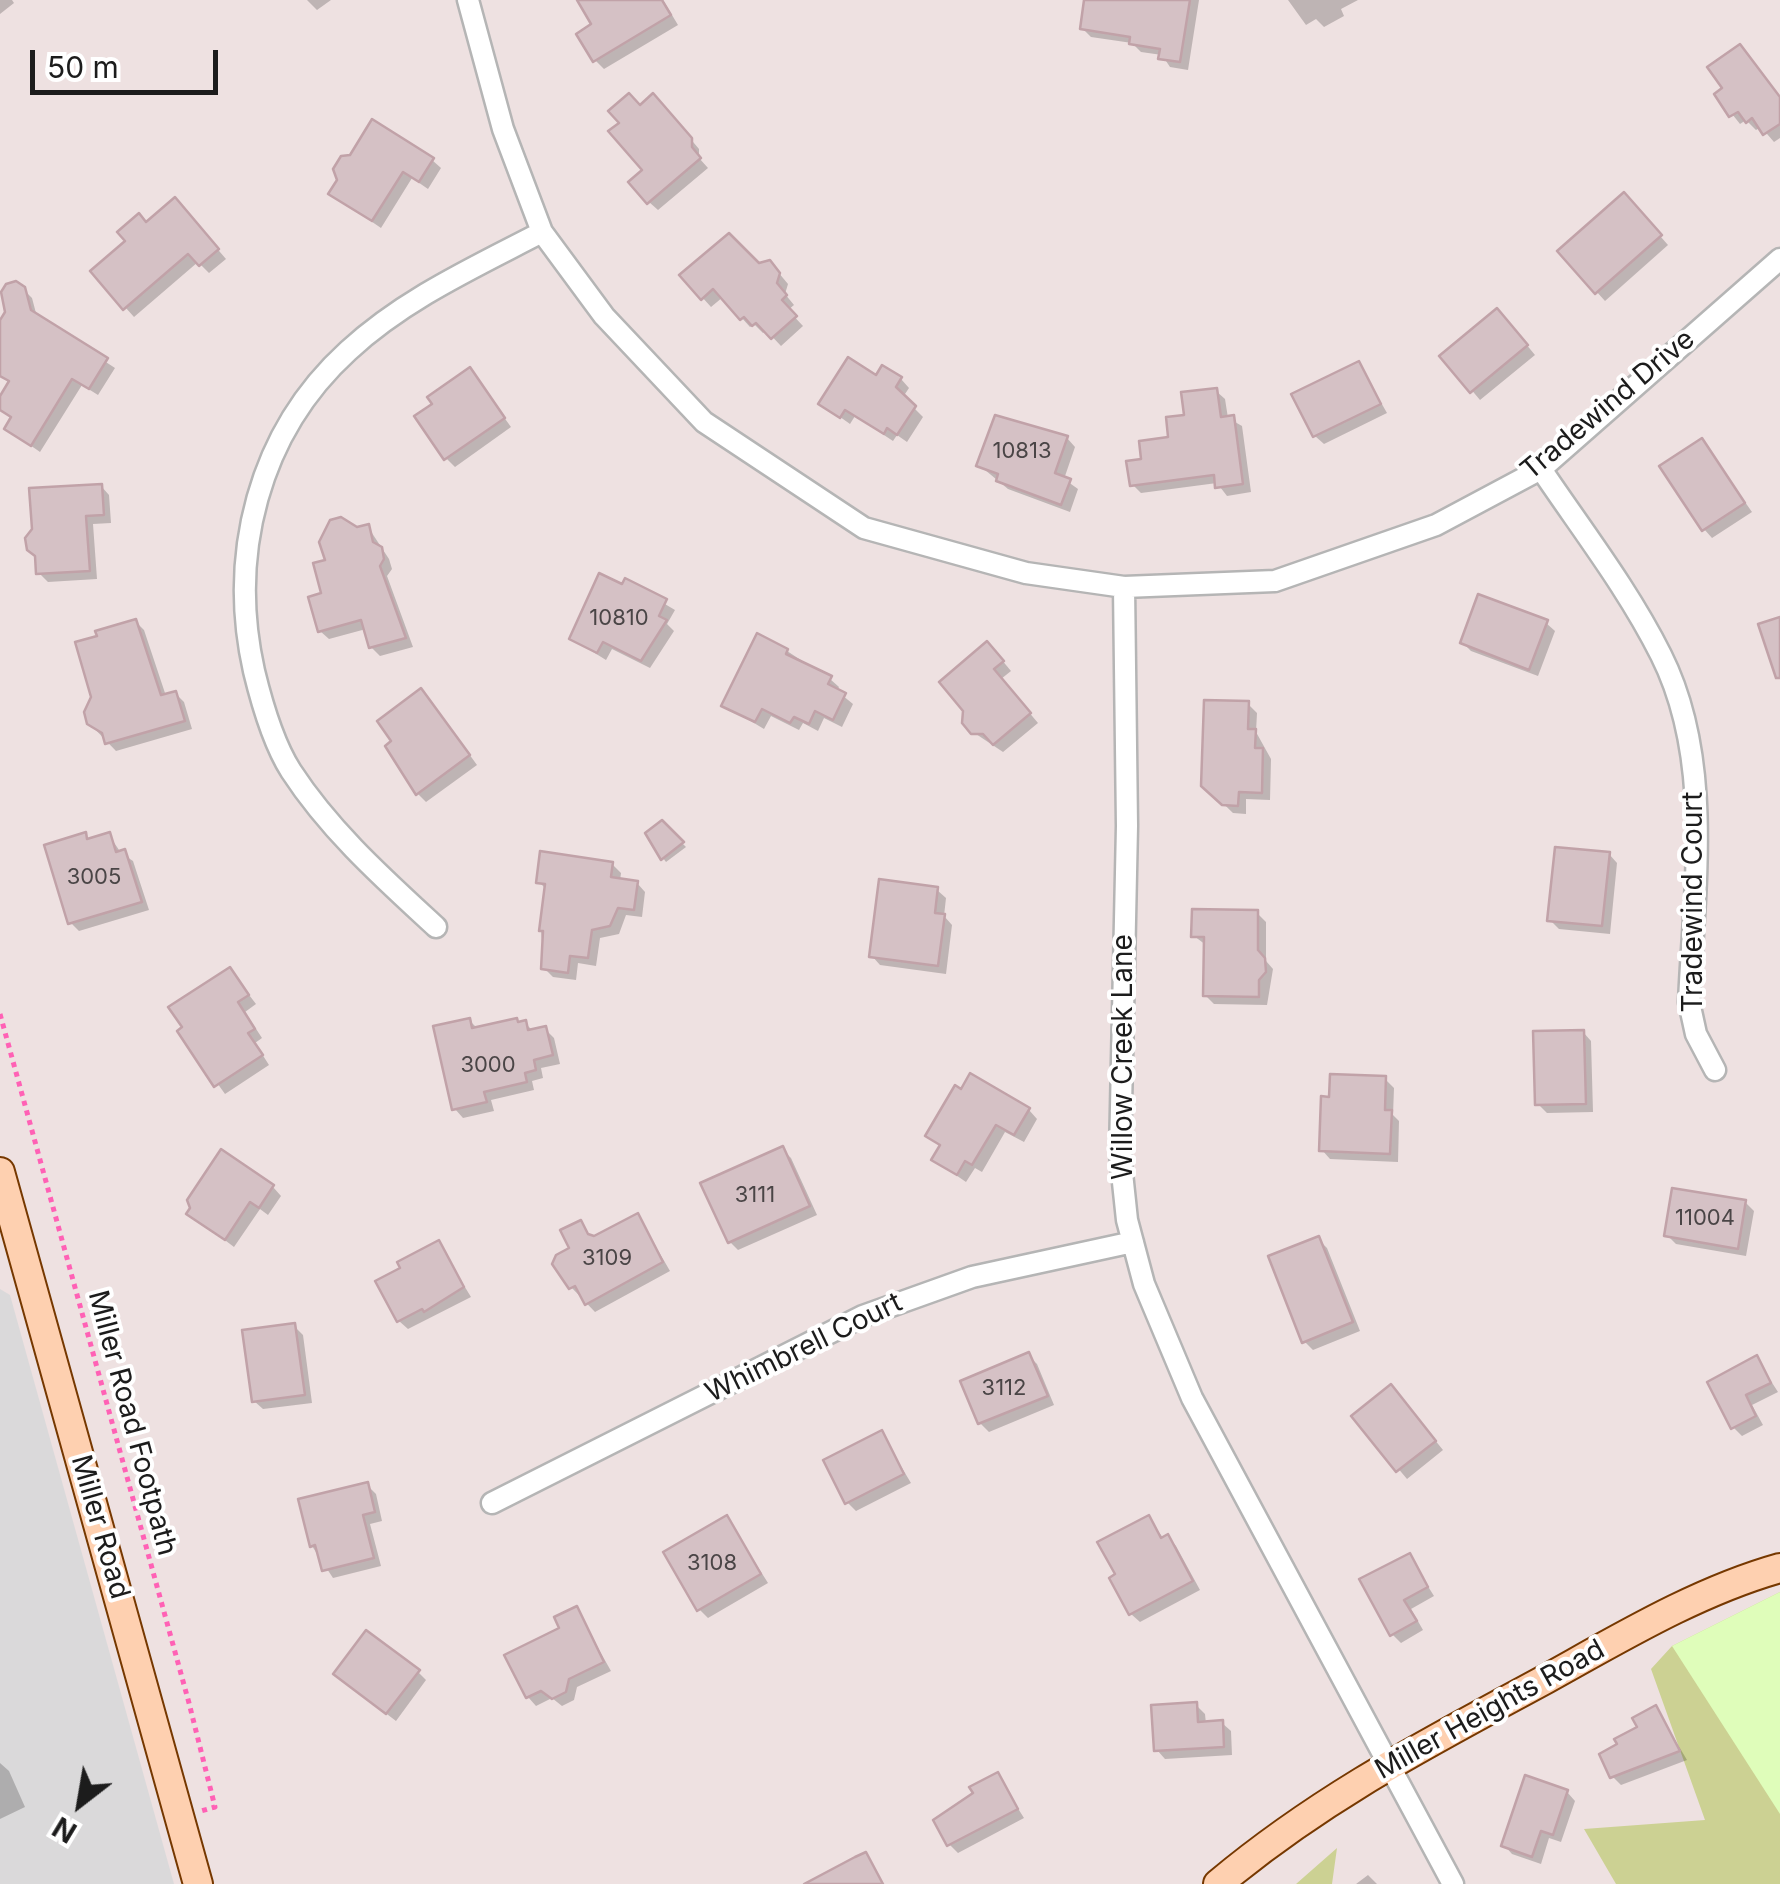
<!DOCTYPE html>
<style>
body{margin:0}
#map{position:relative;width:1780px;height:1884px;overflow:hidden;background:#eee1e1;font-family:Inter,sans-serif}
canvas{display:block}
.north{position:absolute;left:30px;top:1754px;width:100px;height:100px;-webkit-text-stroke:8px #fff;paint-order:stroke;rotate:211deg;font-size:28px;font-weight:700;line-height:40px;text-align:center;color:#1c1c1c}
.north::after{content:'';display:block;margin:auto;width:35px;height:45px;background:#1c1c1c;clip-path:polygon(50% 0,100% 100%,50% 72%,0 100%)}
.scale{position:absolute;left:30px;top:50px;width:188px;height:45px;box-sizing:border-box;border:5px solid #1c1c1c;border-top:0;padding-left:12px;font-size:30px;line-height:35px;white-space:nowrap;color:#1c1c1c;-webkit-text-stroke:8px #fff;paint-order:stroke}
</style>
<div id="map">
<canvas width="1780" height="1884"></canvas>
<div class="north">N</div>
<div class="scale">50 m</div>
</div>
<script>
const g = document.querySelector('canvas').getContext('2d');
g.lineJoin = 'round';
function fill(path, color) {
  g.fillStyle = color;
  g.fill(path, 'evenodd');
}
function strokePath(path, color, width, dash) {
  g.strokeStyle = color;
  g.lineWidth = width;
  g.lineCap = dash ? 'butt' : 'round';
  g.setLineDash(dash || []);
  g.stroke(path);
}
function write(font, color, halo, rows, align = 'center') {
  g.font = font + ' Inter,sans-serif';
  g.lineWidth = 8;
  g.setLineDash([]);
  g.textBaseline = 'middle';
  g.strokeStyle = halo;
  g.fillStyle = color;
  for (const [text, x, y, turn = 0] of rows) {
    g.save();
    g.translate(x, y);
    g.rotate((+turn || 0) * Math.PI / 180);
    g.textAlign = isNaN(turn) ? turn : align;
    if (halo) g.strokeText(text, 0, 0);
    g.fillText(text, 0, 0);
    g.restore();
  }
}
fill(new Path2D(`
 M0 1289 10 1295 174 1884H0Z`), '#dad9da');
fill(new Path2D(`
 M1780 1592V1884H1616L1584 1829 1705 1820 1651 1669 1672 1646Z
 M1337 1848 1332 1884H1296Z`), '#ccd193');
fill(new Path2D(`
 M1780 1592V1814L1672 1646Z`), '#dffdba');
fill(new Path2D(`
 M0 0H12L14 3 0 14Z
 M307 0H331L317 10Z
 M579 0H663L678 25 604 69 595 60V25Z
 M1087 0H1199L1188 70 1170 67 1162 55 1141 52 1132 43 1091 37 1082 28Z
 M1288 0H1358L1341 9 1344 16 1324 27 1316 19 1306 25Z
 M1717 95 1780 98V138L1774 142 1761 127 1756 130 1746 120 1740 124Z
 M662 105 699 149V158L708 168 658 210 649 202 640 108Z
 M432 160 441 168 428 189 412 178 381 228 331 194Z
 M1632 204 1668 245 1605 301 1560 251Z
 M183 209 226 259 209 273 198 262 134 317 93 271 146 225Z
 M758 265 778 272 788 284 785 294 794 305 788 310 803 326 781 346 766 330 763 333 754 324 750 327 723 297 711 307 683 276Z
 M23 289 32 298 37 317 115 368 98 395 82 385 40 452 7 429 13 419 0 409 10 383 0 374V324Z
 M1506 320 1535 355 1480 400 1443 356Z
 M1359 364 1387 413 1324 444 1315 436Z
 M470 370 511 427 455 467 446 458 435 405Z
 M876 378 901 379 909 388 903 397 923 417 907 442 897 435 893 441 855 416 850 424 822 404Z
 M1216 391 1225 399 1228 418 1242 426 1251 492 1227 496 1217 483 1141 493 1132 484 1144 461Z
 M1067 438 1075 447 1064 479 1078 489 1070 512 1008 489 979 465Z
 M1702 441 1752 512 1712 538 1704 529Z
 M101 486 109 495 111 523 93 524 97 579 48 582 39 573Z
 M368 527 389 559 392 569 387 576 413 647 380 656 371 647 366 629 329 639 320 631 328 561 357 530Z
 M626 581 675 610 667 624 674 631 650 668 612 649 606 660 572 639Z
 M135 621 144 630 166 696 175 693 184 702 192 729 116 751 89 723 94 698Z
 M1546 623 1555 631 1538 676 1471 651 1462 642Z
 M787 651 830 679 839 687 837 691 853 704 842 727 824 718 818 731 803 723 799 730 771 716 764 729 724 705Z
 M996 653 1011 671 1001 679 1038 723 1003 752 973 732Z
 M430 700 477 765 426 802 418 794Z
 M1248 704 1257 713 1256 732 1271 759 1270 800 1246 799V814L1233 813 1204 785Z
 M662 823 686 847 666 862 663 858Z
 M85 835 91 841 109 835 121 853 133 861 149 910 79 931 70 922Z
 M1609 854 1617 863 1610 934 1559 929 1550 920Z
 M612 864 621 873 620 881 637 883 645 892 642 917 626 915 619 934 600 938 596 966 578 963 576 980 553 977 544 968 541 930 547 890 539 882Z
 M937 890 946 898 944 916 952 925 946 974 880 965 872 956Z
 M1257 913 1266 922V961L1273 969 1267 1005 1214 1004 1205 995 1206 945 1194 936Z
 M230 970 256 1004 245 1012 262 1038 255 1043 269 1065 225 1094 180 1031Z
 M469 1020 478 1029 525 1023 534 1032 545 1029 554 1038 560 1064 541 1068 543 1078 532 1081 534 1090 491 1100 494 1111 463 1118 455 1109Z
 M1583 1032 1591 1041 1593 1112 1547 1113 1538 1104Z
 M1385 1079 1394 1088 1393 1115 1399 1121 1398 1162 1330 1159 1322 1150Z
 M962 1092 1029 1110 1037 1119 1024 1142 1005 1132 982 1172 975 1168 966 1182 934 1160 941 1147 928 1136Z
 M782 1149 791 1158 817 1215 738 1250 730 1242Z
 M273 1187 281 1196 268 1215 260 1209 234 1247 189 1213Z
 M1745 1202 1754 1211 1746 1256 1676 1244 1667 1235Z
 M638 1216 670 1271 595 1312 571 1287 572 1249 580 1223 592 1238Z
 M1318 1239 1327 1248 1360 1331 1313 1350 1304 1341Z
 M438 1243 471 1297 408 1329 399 1321Z
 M294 1326 303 1335 312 1403 263 1409 254 1401Z
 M1028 1355 1037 1364 1054 1405 989 1432 980 1423Z
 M1756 1358 1778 1392 1752 1405 1763 1425 1742 1436 1733 1427Z
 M1399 1396 1443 1450 1407 1479 1354 1416Z
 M881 1433 911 1483 856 1511 847 1502Z
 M367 1485 376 1494 382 1521 370 1524 381 1566 333 1578 312 1546Z
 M727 1518 768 1583 708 1618 699 1609Z
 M1148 1518 1164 1539 1168 1537 1176 1546 1200 1590 1140 1622 1131 1614Z
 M1409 1556 1434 1596 1411 1609 1423 1630 1401 1643 1392 1634Z
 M576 1609 611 1671 577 1687 574 1700 562 1706 552 1698 536 1706 528 1697Z
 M418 1672 426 1680 396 1721 345 1682Z
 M1196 1705 1205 1714 1206 1724 1222 1723 1231 1731 1232 1755 1165 1759 1157 1750Z
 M1656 1708 1687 1760 1621 1785 1612 1776Z
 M0 1763 9 1771 25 1807 0 1819Z
 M997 1775 1024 1818 958 1853 949 1844 976 1794Z
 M1567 1792 1575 1801 1561 1842 1549 1838 1541 1864 1512 1854 1504 1845Z
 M1368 1875 1377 1884H1356Z`), '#0003');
const building = new Path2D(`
 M577 0H662L671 15 593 62 576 34 591 24Z
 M1084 0H1190L1180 62 1158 59 1160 49 1129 44 1130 37 1080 29Z
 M1740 44 1780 97V124L1763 135 1752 118 1746 123 1738 112 1729 117 1714 94 1722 88 1707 67Z
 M629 93 640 105 653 93 692 138V147L701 158 647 204 628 182 642 170 608 131 619 123 608 111Z
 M372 119 434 158 419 182 403 172 372 221 328 194 337 180 333 169 341 156 350 155Z
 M1624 192 1662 235 1595 294 1557 251Z
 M175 197 219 249 199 266 188 254 123 310 90 271 125 241 117 232 139 213 146 222Z
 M729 233 759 263 770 260 780 273 777 283 787 295 782 300 797 316 771 339 756 323 752 326 744 317 740 320 713 289 701 300 679 275Z
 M16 281 25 287 31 310 108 358 89 389 72 379 31 446 4 429 11 417 0 410V396L9 381 0 376V320L5 312 1 292 6 284Z
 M1497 308 1528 345 1470 393 1439 356Z
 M848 357 876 375 882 365 902 377 896 387 916 406 897 435 887 428 884 434 845 410 840 418 818 404Z
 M1359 361 1381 404 1313 437 1291 394Z
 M470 367 505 418 444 460 414 416 432 404 427 397Z
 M1217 388 1221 417 1234 415 1243 484 1215 488 1214 475 1130 486 1126 461 1141 459 1139 441 1168 437 1166 417 1184 415 1181 392Z
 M995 415 1068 436 1055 473 1071 479 1061 505 996 481 998 474 976 466Z
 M1702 438 1745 503 1702 531 1659 466Z
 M102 484 104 515 86 516 90 571 36 574 35 556 27 550 25 538 32 529 29 488Z
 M341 517 357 527 369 524 373 542 382 547 384 559 380 566 406 638 369 648 361 620 318 632 308 597 321 593 313 563 325 560 319 542 330 520Z
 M599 573 622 584 625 578 667 599 659 616 667 620 641 661 603 642 597 653 569 639Z
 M1478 594 1548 620 1529 670 1460 643Z
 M1780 617V678H1776L1758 624Z
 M136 619 161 695 176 691 185 721 105 744 102 733 87 724 84 712 91 697 75 642 97 636 95 631Z
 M757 633 788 649 786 654 832 676 828 684 846 693 833 720 815 711 809 724 794 717 790 723 762 709 755 722 721 706Z
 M987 641 1004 661 994 669 1031 713 993 745 983 734H971L962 723 963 711 939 682Z
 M421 688 470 755 416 795 385 746 391 741 377 721Z
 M1204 700 1249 701 1248 729H1256L1255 748H1263L1262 793 1239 792 1238 806 1222 805 1201 786Z
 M662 820 684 842 661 860 645 833Z
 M86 832 87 839 110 832 116 852 125 849 142 902 68 924 44 845Z
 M1555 847 1610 852 1602 926 1547 921Z
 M540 851 613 862 611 877 638 881 634 910 618 908 610 926 592 930 588 958 570 956 568 973 541 969 543 931H539L545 884 536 883Z
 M879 879 938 887 935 913 945 914 938 966 869 957Z
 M1192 909 1258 910V950L1265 958 1266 972 1259 980V997L1203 996 1204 937H1191Z
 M230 967 249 995 238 1002 255 1029 248 1033 263 1055 214 1087 177 1031 182 1027 168 1007Z
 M470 1018 472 1028 517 1018 518 1022 526 1020 528 1030 546 1026 553 1055 534 1060 536 1070 525 1073 527 1082 484 1092 487 1102 452 1110 433 1026Z
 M1584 1030 1586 1104 1535 1105 1533 1031Z
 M970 1073 1030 1108 1014 1135 996 1125 972 1165 965 1161 957 1175 931 1160 940 1145 925 1136 955 1085 961 1089Z
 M1330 1074 1386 1076 1385 1110H1392L1390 1154 1319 1151 1321 1096 1329 1097Z
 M783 1146 810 1206 728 1243 700 1183Z
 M221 1149 274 1185 259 1208 250 1202 225 1240 186 1214 190 1208 187 1200Z
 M1672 1188 1746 1200 1738 1249 1664 1236Z
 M638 1213 663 1262 585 1305 575 1286 569 1289 552 1264 556 1255 569 1248 560 1230 581 1220 588 1234 594 1236Z
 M1319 1236 1353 1322 1302 1343 1268 1256Z
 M439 1240 464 1287 424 1312 422 1309 397 1322 375 1281 400 1268 397 1262Z
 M295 1323 305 1395 252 1402 242 1330Z
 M1029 1352 1048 1396 978 1424 960 1381Z
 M1757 1355 1771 1383 1746 1395 1756 1416 1731 1429 1707 1382Z
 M1391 1384 1436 1441 1396 1472 1351 1416Z
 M882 1430 904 1474 845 1504 823 1460Z
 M368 1482 375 1512 363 1515 374 1558 322 1571 315 1545 310 1547 298 1499Z
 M727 1515 761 1574 697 1611 663 1552Z
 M1149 1515 1161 1538 1168 1534 1193 1581 1129 1615 1109 1578 1115 1574 1097 1542Z
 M1410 1553 1428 1587 1404 1600 1417 1621 1390 1636 1359 1579Z
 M577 1606 604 1662 569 1679 566 1692 552 1699 541 1691 526 1698 504 1655 559 1628 554 1617Z
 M366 1630 420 1670 386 1714 333 1674Z
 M1197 1702 1198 1722 1223 1720 1224 1747 1154 1751 1151 1705Z
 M1656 1705 1680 1751 1610 1778 1599 1754 1617 1744 1614 1739 1637 1727 1632 1718Z
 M998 1772 1018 1809 947 1846 933 1820 973 1793 969 1787Z
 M1525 1775 1568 1790 1553 1835 1541 1831 1532 1857 1501 1846Z
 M866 1852 883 1884H804L855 1857Z`);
fill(building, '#d5c1c5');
strokePath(building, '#c1a2a8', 2.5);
const street = new Path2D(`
 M468 0 503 129 542 232 604 316 704 422 864 528 1026 573 1124 587 1275 581 1436 525 1541 469 1780 259
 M1541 469C1582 530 1628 589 1661 655 1714 760 1694 889 1689 1002L1696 1034 1715 1070
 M1124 587 1127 826 1120 1154 1127 1220 1144 1284 1192 1398 1453 1884
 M436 927C384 879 330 831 291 771 273 743 262 704 254 671 228 555 258 433 348 351 404 299 475 267 542 232
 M492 1503 863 1316 972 1277 1133 1242`);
const secondary = new Path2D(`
 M0 1172 198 1884
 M1218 1884C1322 1797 1428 1743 1546 1679 1620 1638 1698 1591 1780 1568`);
strokePath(street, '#b5b5b5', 25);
strokePath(secondary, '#763800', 32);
strokePath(new Path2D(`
 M0 1014 189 1703 215 1807 201 1811`), '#ff61b5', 5, [5, 5]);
strokePath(street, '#fff', 20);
strokePath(secondary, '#fed0b0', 28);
write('22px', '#4a4546', null, [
 ["10813",1022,451],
 ["10810",619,618],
 ["3005",94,877],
 ["3000",488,1065],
 ["3111",755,1195],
 ["11004",1705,1218],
 ["3109",607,1258],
 ["3112",1004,1388],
 ["3108",712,1563]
]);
write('28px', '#1c1c1c', '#fff', [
 ["Tradewind Drive",1608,405,-40],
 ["Tradewind Court",1694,902,-90],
 ["Willow Creek Lane",1124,1057,-90],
 ["Whimbrell Court",804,1348,-26],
 ["Miller Road Footpath",132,1423,75],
 ["Miller Road",100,1527,74],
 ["Miller Heights Road",1490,1710,-29]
]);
</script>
